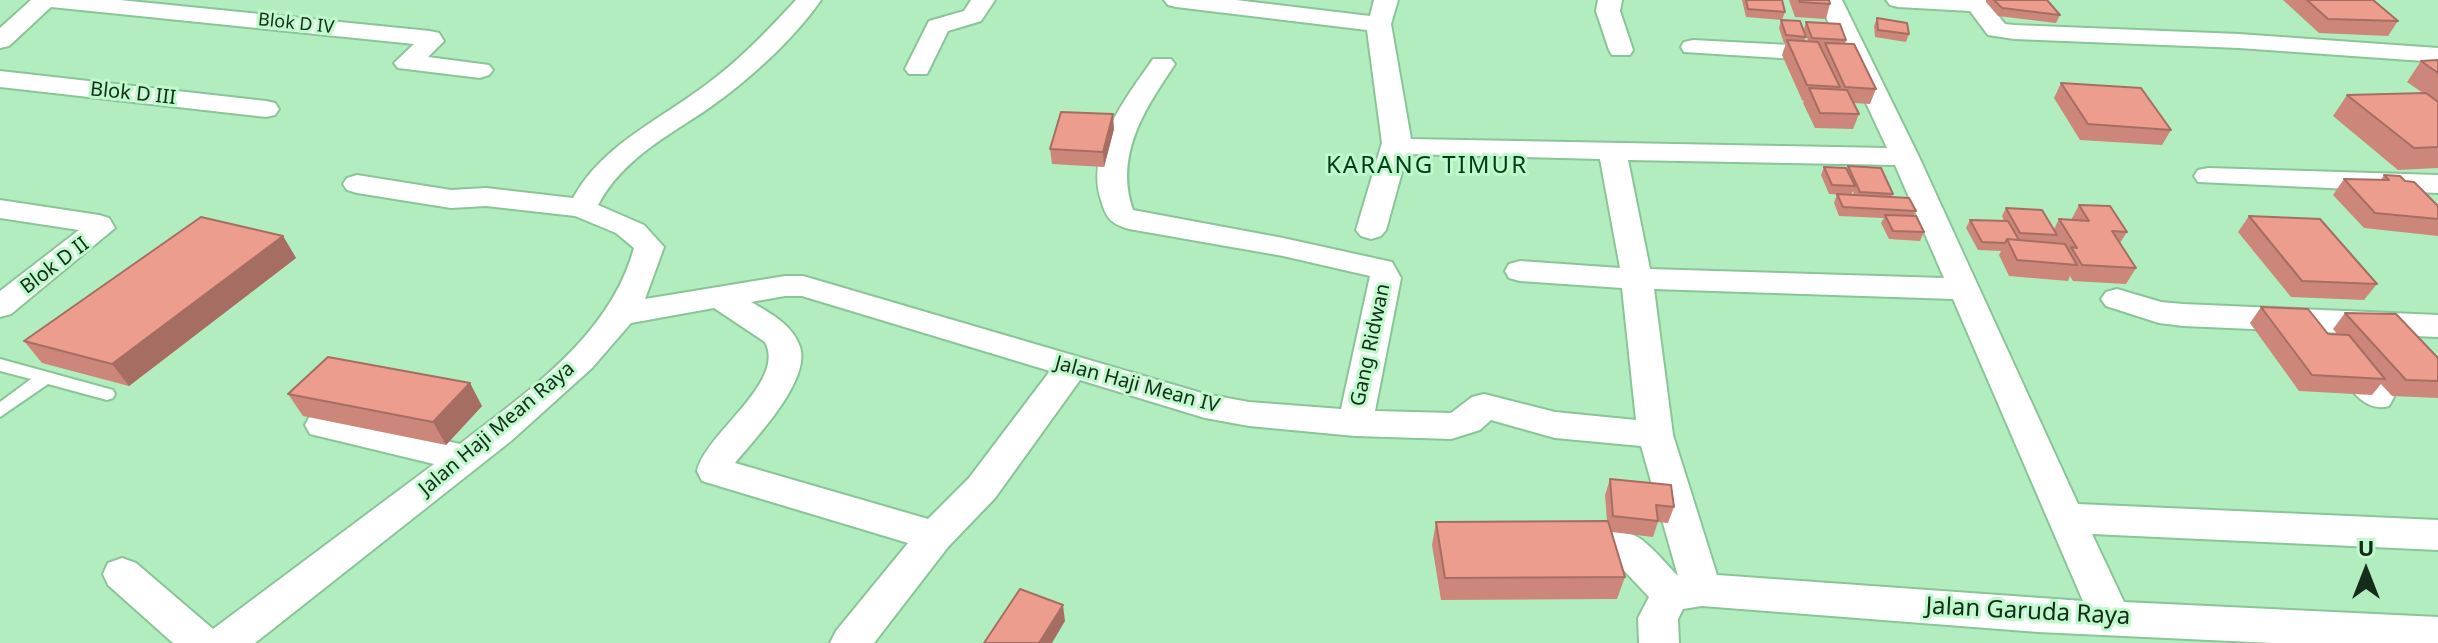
<!DOCTYPE html>
<style>
body{margin:0}
#map{position:relative;width:2438px;height:643px;overflow:hidden;background:#b2edbf;font-family:"Noto Sans",sans-serif}
canvas{display:block}
.north{position:absolute;left:2326px;top:531px;width:80px;height:80px;-webkit-text-stroke:6px #befacc;paint-order:stroke;rotate:0deg;font-size:22px;font-weight:700;line-height:32px;text-align:center;color:#152c1b}
.north::after{content:'';display:block;margin:auto;width:28px;height:36px;background:#152c1b;clip-path:polygon(50% 0,100% 100%,50% 72%,0 100%)}
</style>
<div id="map">
<canvas width="2438" height="643"></canvas>
<div class="north">U</div>
</div>
<script>
const g = document.querySelector('canvas').getContext('2d');
g.lineJoin = 'round';
function strokePath(path, color, width, dash) {
  g.strokeStyle = color;
  g.lineWidth = width;
  g.lineCap = dash ? 'butt' : 'round';
  g.setLineDash(dash || []);
  g.stroke(path);
}
function fill(path, color) {
  g.fillStyle = color;
  g.fill(path, 'evenodd');
}
function write(font, color, halo, rows, align = 'center') {
  g.font = font + ' "Noto Sans",sans-serif';
  g.lineWidth = 6;
  g.setLineDash([]);
  g.textBaseline = 'middle';
  g.strokeStyle = halo;
  g.fillStyle = color;
  for (const [text, x, y, turn = 0] of rows) {
    g.save();
    g.translate(x, y);
    g.rotate((+turn || 0) * Math.PI / 180);
    g.textAlign = isNaN(turn) ? turn : align;
    if (halo) g.strokeText(text, 0, 0);
    g.fillText(text, 0, 0);
    g.restore();
  }
}
const service = new Path2D(`
 M0 359 113 390 115 394 113 398 107 400 48 384 0 417V402L31 379 0 371Z`);
const minor = new Path2D(`
 M31 0H120L430 31 439 33 444 41 428 57 489 65 493 70 489 75 480 78 398 68 394 63 414 44 51 7 9 46 0 48V28Z
 M796 0H821C793 40 749 80 709 108 668 136 622 159 598 205L644 225 664 247 645 299 785 276H803L1205 394 1249 402 1341 409 1370 276 1283 256 1129 229C1111 224 1106 218 1101 200 1085 149 1126 98 1153 59H1171L1175 64C1145 109 1114 154 1133 210L1283 238 1392 262 1401 278 1375 411 1451 413 1472 397 1484 394 1555 412 1636 420 1622 288 1520 281 1509 278 1505 271 1509 264 1520 261 1620 268 1600 159 1407 154 1386 230 1381 236 1371 239 1361 236 1356 230 1382 143 1367 30 1176 7 1168 5 1164 0H1236L1370 16 1374 0H1398L1391 24 1411 139 1887 148 1818 0H1842L1919 157 2078 504 2438 520V550L2092 534 2124 602 2438 617V643H2273L2038 632 1702 606 1683 609 1678 619 1679 643H1639L1638 618 1649 597 1615 561 1562 550 1556 539 1562 528C1579 523 1627 528 1642 540 1655 550 1666 564 1678 576L1641 446 1555 438 1491 420 1480 430 1451 439 1355 436 1249 426 1205 418 1080 380 995 498 948 547 874 643H830L836 631 908 543 702 481 697 471C705 434 787 382 765 342L714 308 631 323 592 368 511 441 255 643H173L108 585 103 574 108 563 122 558 136 563 213 629 434 464 310 434 305 425 310 416 322 412 460 444C528 391 610 336 634 248L616 233 575 216 486 206 451 208 357 193 347 190 343 184 347 178 357 175 451 190 486 188 573 198C603 144 660 120 707 84 740 60 768 30 796 0ZM1628 160 1895 165 1944 278 1650 269ZM1654 289 1953 299 2083 601 1717 575 1673 435ZM785 296H802L1050 371 969 478 928 519 735 463C755 439 811 380 800 347 793 325 770 313 751 302Z
 M971 0H995L981 21 948 31 927 74H909L905 69 929 21 964 11Z
 M1598 0H1622L1620 11 1633 50 1630 55H1612L1609 50 1596 11Z
 M1886 0H1986L2005 24 2014 25 2239 34 2438 48V62L2239 48 2014 39 1988 35 1970 11 1898 7 1890 5Z
 M1693 40 1828 47 1837 49 1840 54 1837 59 1828 61 1684 52 1681 47 1684 42Z
 M0 71 266 101 275 103 279 109 275 115 266 117 0 87Z
 M2208 168 2438 175V193L2198 182 2194 176 2198 170Z
 M0 200 99 215 109 218 115 228 11 314 0 317V291L79 230 0 218Z
 M2117 289 2161 302 2183 304 2438 315V337L2183 326 2159 323 2106 306 2101 299 2106 292Z
 M2347 347C2367 352 2384 379 2394 397L2389 406C2361 414 2344 380 2331 358L2335 350Z`);
strokePath(service, '#8ac498', 4);
strokePath(minor, '#8ac498', 4);
fill(service, '#fff');
fill(minor, '#fff');
fill(new Path2D(`
 M1742 0H1783L1782 2 1785 12 1782 20 1746 17Z
 M1789 0H1829L1830 4 1826 19 1795 17Z
 M1986 0H2047L2060 15 2056 23 1998 16 1986 2Z
 M2283 0H2373L2398 21 2388 36 2319 33Z
 M1877 18 1909 34 1906 42 1875 37 1874 26Z
 M1781 20 1806 37 1804 41H1808L1804 29 1806 22 1846 40 1845 44 1876 89 1870 104 1853 103 1859 114 1853 129 1815 128 1803 103 1804 101 1802 100 1782 55 1786 43H1784L1779 28Z
 M2438 60V168L2398 170 2333 116 2347 95 2423 93 2407 82 2421 61Z
 M2061 83 2171 130 2162 145 2080 140 2054 98Z
 M1114 129 1104 167 1052 164 1050 149Z
 M1848 166 1893 194 1892 197 1916 211 1913 216 1924 232 1920 241 1889 239 1881 223 1884 218 1839 216 1834 203 1837 194 1854 195 1853 191 1851 195 1829 194 1821 175 1824 167 1847 169Z
 M2384 175 2405 181 2438 206V236L2364 228 2333 195 2344 179 2381 180Z
 M2079 205 2127 232 2120 243 2136 268 2126 284 2073 281 2070 276 2068 281 2009 276 1999 255 2001 251 1978 250 1966 228 1970 220 2004 221 2002 216 2006 208 2054 229 2059 219 2071 220Z
 M2249 216 2377 284 2364 300 2291 297 2238 232Z
 M283 236 296 258 129 386 42 363 24 341Z
 M2261 307 2328 334 2338 335 2333 329 2345 313 2438 358V398L2392 396 2381 384 2372 395 2299 391 2250 323Z
 M288 394 482 406 446 445 303 416Z
 M1610 479 1674 507 1668 523 1658 522 1653 537 1612 532 1625 577 1617 599 1441 600 1432 545 1436 522 1607 521 1605 495Z`), '#cc877a');
fill(new Path2D(`
 M1113 114 1114 129 1104 167 1103 152Z
 M283 236 296 258 129 386 112 364Z
 M470 383 482 406 446 445 433 422Z
 M1063 605 1065 621 1052 643H1039Z`), '#a66e63');
const building = new Path2D(`
 M1746 0H1782L1785 12 1748 9Z
 M1799 0H1829L1830 4 1800 2Z
 M1994 0H2047L2060 15 2002 8Z
 M2307 0H2373L2398 21 2328 19Z
 M1877 18 1907 23 1909 34 1878 30Z
 M1781 20 1800 21 1806 37 1786 35Z
 M1806 22 1840 24 1846 40 1812 38Z
 M1787 40 1818 42 1840 87 1807 85Z
 M1825 43 1854 44 1876 89 1845 87Z
 M2438 60V73L2421 61Z
 M2061 83 2141 88 2171 130 2088 124Z
 M1809 88 1847 90 1859 114 1820 113Z
 M2426 93 2438 102V147L2414 148 2347 95Z
 M1061 112 1113 114 1103 152 1050 149Z
 M1848 166 1881 168 1893 194 1860 192Z
 M1824 167 1846 168 1855 186 1832 185Z
 M2384 175 2400 176 2405 181 2414 182 2438 206V219L2375 213 2344 179 2389 180Z
 M1837 194 1909 198 1916 211 1843 207Z
 M2079 205 2110 206 2127 232 2112 231 2136 268 2082 265 2071 247 2077 248 2059 219 2089 221Z
 M2006 208 2042 210 2057 235 2020 233Z
 M1885 215 1916 216 1924 232 1893 231Z
 M2249 216 2320 219 2377 284 2302 281Z
 M201 217 283 236 112 364 24 341Z
 M1970 220 2008 221 2019 240 2007 239 2005 243 1982 242Z
 M2007 239 2065 244 2077 265 2017 260Z
 M2261 307 2308 309 2328 334 2349 335 2385 379 2312 375Z
 M2345 313 2396 314 2438 358V381L2406 380Z
 M328 357 470 383 433 422 288 394Z
 M1610 479 1671 485 1674 507 1656 505 1658 521 1613 516Z
 M1608 521 1625 577 1445 578 1436 522Z
 M1020 589 1063 605 1039 643H984Z`);
fill(building, '#ed9d8e');
strokePath(building, '#a66e63', 2);
write('18px', '#152c1b', '#befacc', [
 ["Blok D IV",296,24,6]
]);
write('20px', '#152c1b', '#befacc', [
 ["Blok D III",133,94,6],
 ["Blok D II",55,266,-37],
 ["Gang Ridwan",1371,345,-78],
 ["Jalan Haji Mean IV",1137,385,15],
 ["Jalan Haji Mean Raya",497,429,-40]
]);
g.letterSpacing = '2px';
write('24px', '#003e19', '#befacc', [
 ["KARANG TIMUR",1427,166]
]);
g.letterSpacing = '0px';
write('24px', '#152c1b', '#befacc', [
 ["Jalan Garuda Raya",2028,612,3]
]);
</script>
